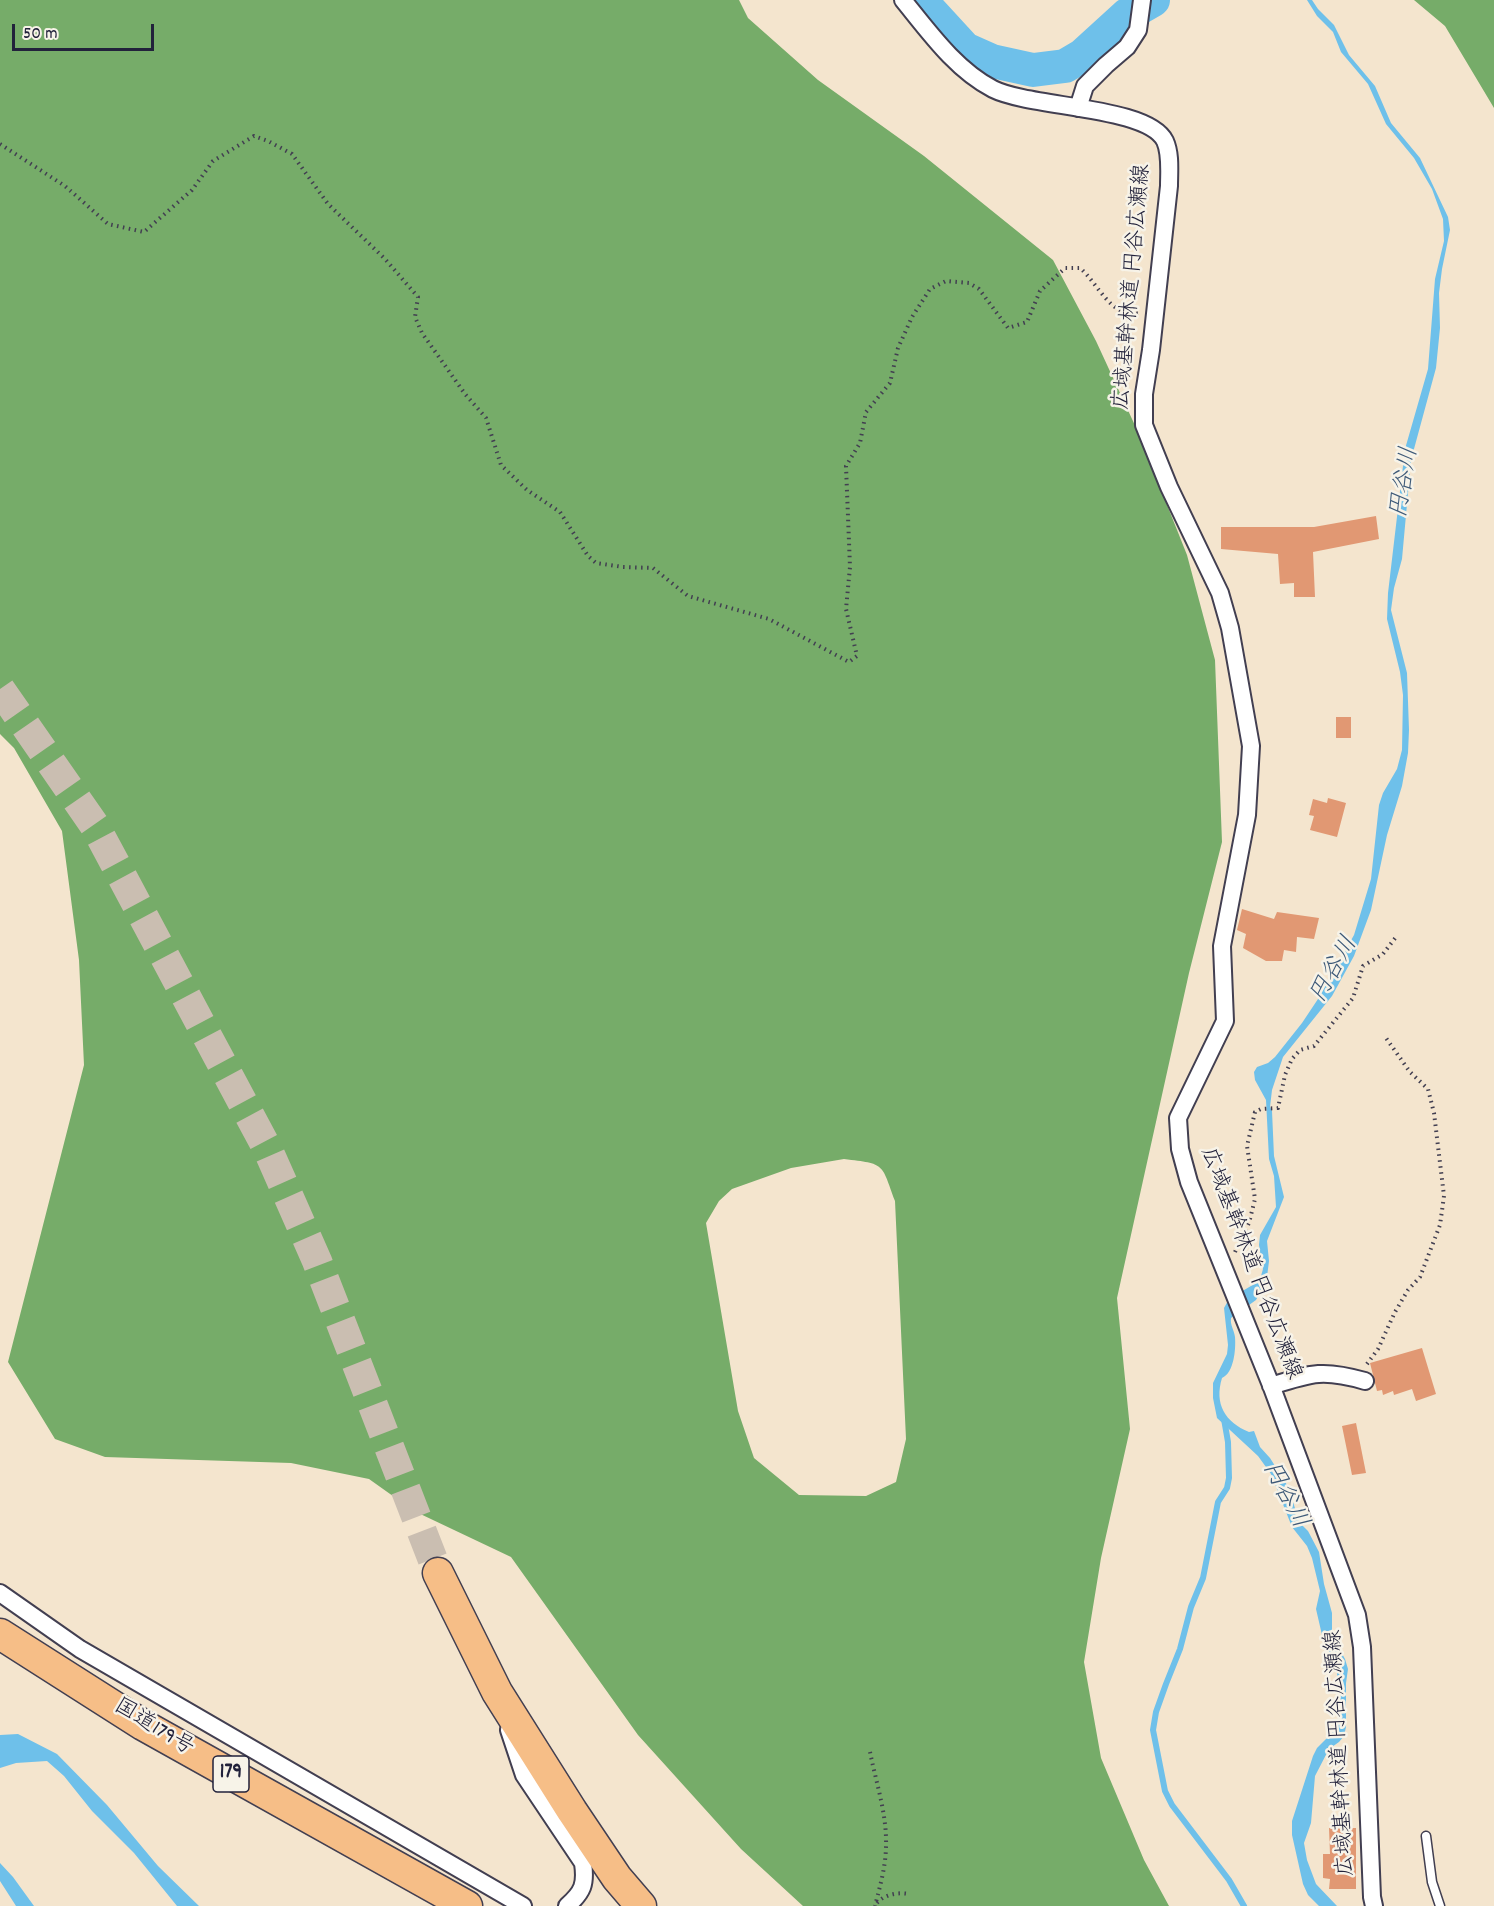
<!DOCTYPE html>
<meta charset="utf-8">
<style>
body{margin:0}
#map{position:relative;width:1494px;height:1906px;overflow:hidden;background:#f4e5ce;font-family:Dekko,sans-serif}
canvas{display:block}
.scale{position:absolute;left:12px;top:24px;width:142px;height:27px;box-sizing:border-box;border:3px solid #22223b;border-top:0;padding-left:8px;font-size:18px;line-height:21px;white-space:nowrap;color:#22223b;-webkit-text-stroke:4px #f7f3e8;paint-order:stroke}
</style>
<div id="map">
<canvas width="1494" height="1906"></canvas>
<div class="scale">50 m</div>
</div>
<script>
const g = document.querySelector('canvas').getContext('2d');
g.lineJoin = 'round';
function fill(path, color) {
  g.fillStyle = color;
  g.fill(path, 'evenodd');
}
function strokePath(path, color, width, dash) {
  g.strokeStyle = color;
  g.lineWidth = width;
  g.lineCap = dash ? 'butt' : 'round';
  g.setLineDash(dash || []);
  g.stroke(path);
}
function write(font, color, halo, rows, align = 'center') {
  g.font = font + ' Dekko,"Klee One",sans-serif';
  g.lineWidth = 5;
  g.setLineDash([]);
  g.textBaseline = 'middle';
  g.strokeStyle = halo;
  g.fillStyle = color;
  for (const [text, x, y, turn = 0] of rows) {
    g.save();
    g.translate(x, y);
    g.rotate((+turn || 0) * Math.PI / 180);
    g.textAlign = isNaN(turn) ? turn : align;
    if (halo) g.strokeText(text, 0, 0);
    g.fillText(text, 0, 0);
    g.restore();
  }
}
fill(new Path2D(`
 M0 0H739L748 18 818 80 924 156 1053 260 1096 341 1138 432 1187 555 1215 660 1222 842 1189 973 1117 1298 1130 1429 1101 1558 1084 1662 1101 1758 1144 1860 1169 1906H803L741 1849 638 1735 511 1557 414 1511 369 1479 291 1463 105 1457 55 1439 8 1362 84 1065 79 960 62 831 14 748 0 734ZM844 1159C886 1164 881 1163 895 1201L906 1439 896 1482 866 1496 799 1495 754 1458 738 1411 706 1223 719 1201 732 1189 791 1168Z
 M1414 0H1494V108L1445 26Z`), '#76ac69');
fill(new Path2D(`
 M1307 0H1312L1318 9 1334 25 1349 55 1375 86 1391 123 1420 158 1448 217 1450 230 1442 269 1439 293 1440 328 1436 368 1411 460 1402 559 1394 588 1391 610 1407 673 1409 730 1408 753 1402 786 1387 835 1371 910 1354 956 1332 996 1283 1057 1272 1090 1270 1107 1272 1111 1274 1156 1284 1197 1267 1241 1269 1261 1267 1277 1261 1291 1256 1300 1231 1318C1230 1325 1234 1330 1235 1337 1236 1349 1234 1373 1222 1378 1214 1404 1225 1422 1249 1432L1254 1431 1260 1447 1270 1458 1289 1488 1299 1522 1308 1531 1319 1552 1324 1584 1332 1613V1636L1345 1659 1348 1669 1346 1683V1727L1344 1736 1339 1742 1329 1749 1315 1776 1311 1823 1304 1843 1307 1860 1316 1884 1337 1906H1319L1308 1895 1303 1884 1292 1835V1821L1313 1756 1317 1748 1333 1732 1338 1719 1337 1669 1322 1635 1316 1609 1320 1591 1312 1558 1307 1546 1292 1527 1271 1474 1258 1456 1217 1418 1213 1398V1383L1227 1354 1228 1345 1224 1308 1229 1299 1256 1283 1261 1276 1263 1269 1259 1245 1260 1235 1276 1207 1274 1176 1269 1159 1266 1100 1255 1080 1254 1072 1257 1067 1268 1063 1275 1057 1302 1023 1318 999 1354 935 1371 879 1379 805 1383 793 1397 769 1402 750 1403 695 1400 672 1387 619 1388 593 1405 449 1428 369 1435 279 1444 241 1443 219 1432 189 1414 158 1386 124 1368 84 1341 52 1333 32 1317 16Z
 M18 1734 57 1754 107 1805 158 1866 199 1906H177L134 1853 92 1811 64 1776 47 1761 16 1763 0 1768V1735Z
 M0 1863 13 1877 34 1906H16L0 1881Z`), '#6ec0ea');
strokePath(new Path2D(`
 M1224 1419 1228 1442 1229 1478 1227 1488 1218 1502 1203 1578 1191 1607 1180 1649 1166 1684 1156 1712 1153 1730 1165 1791 1172 1805 1229 1880 1244 1906`), '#6ec0ea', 6);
strokePath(new Path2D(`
 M920 0 965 49 992 61 1033 70 1065 66 1082 56 1127 15 1153 0`), '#6ec0ea', 34);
fill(new Path2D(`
 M1376 516 1379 539 1313 552 1315 597H1294V583L1280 584 1278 554 1221 549V527H1314Z
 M1336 717H1351V738H1336Z
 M1328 798 1346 803 1337 837 1310 830 1314 816 1309 815 1313 799 1327 803Z
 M1242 909 1274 919 1277 912 1319 918 1314 939 1297 937 1296 952 1284 950 1282 961H1266L1243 948 1246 934 1237 930Z
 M1422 1348 1436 1394 1416 1401 1412 1389 1394 1395 1393 1391 1383 1395 1382 1390 1377 1391 1370 1363Z
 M1356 1423 1366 1473 1352 1475 1342 1426Z
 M1329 1828H1356V1889H1329L1330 1879 1323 1878V1854H1330Z`), '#e19873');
strokePath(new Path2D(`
 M0 689 95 826 268 1150 317 1261 438 1573`), '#cabeb1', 30, [30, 15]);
const lane = new Path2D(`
 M1426 1836 1432 1882 1440 1906`);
const street = new Path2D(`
 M903 0C929 32 956 70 993 89 1031 108 1148 106 1165 141 1171 154 1169 172 1169 186L1151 350 1144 394V425L1169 487 1220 593 1230 628 1251 746 1247 815 1222 946 1225 1021 1178 1118 1180 1149 1189 1182 1271 1385 1357 1615 1362 1647 1372 1897 1374 1906
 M1078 108 1085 86 1106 65 1127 47 1138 30 1142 0
 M1271 1386C1312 1373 1323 1369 1365 1381
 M0 1593 80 1649 523 1906
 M509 1730 524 1775 583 1863C586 1884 583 1892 567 1906`);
const highway = new Path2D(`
 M438 1573 497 1692 572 1811 617 1878 641 1906
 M0 1634 143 1725 467 1906`);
strokePath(lane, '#423f51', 11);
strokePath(street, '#423f51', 20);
strokePath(highway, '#423f51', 33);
strokePath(new Path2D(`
 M0 144 65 186 108 224 144 232 192 190 213 161 254 136 268 141 292 154 328 204 385 259 418 297 415 317 422 333 465 394 486 418 501 465 527 490 560 512 588 556 596 563 623 567 653 568 688 596 769 619 849 662 857 656 846 609 850 567 846 466 860 443 866 412 890 383 898 348 912 317 930 289 946 281 969 283 979 289 1008 328 1027 322 1040 291 1065 268H1080C1098 283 1111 319 1139 313
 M1235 1252 1249 1223 1255 1199 1247 1146 1255 1112 1261 1109 1278 1108 1285 1075 1292 1059 1300 1050 1314 1046 1353 998 1363 966 1383 954 1396 937
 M1367 1364 1378 1349 1395 1312 1408 1290 1420 1277 1440 1225 1444 1196 1434 1113 1428 1089 1410 1072 1386 1038
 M870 1752C876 1782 887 1815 886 1845 886 1866 880 1886 875 1906
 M877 1903C885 1894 898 1892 909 1894`), '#423f51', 4, [1.5, 4.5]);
strokePath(lane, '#fff', 8);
strokePath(street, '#fff', 16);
strokePath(highway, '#f6be87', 30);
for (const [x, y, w] of [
 [231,1774,36]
]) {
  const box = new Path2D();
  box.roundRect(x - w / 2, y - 18, w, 36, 4.5);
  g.fillStyle = '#f7f3e8';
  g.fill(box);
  strokePath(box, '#22223b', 1.5);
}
write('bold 21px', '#22223b', null, [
 ["179",231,1774]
]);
write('22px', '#22223b', '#f7f3e8', [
 ["広域基幹林道 円谷広瀬線",1134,287,-85],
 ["広域基幹林道 円谷広瀬線",1249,1264,69],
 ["国道179号",153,1729,31],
 ["広域基幹林道 円谷広瀬線",1342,1753,-93]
]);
write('italic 24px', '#3d5978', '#f7f3e8', [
 ["円谷川",1407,483,-81],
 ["円谷川",1336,971,-61],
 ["円谷川",1283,1496,62]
]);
</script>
